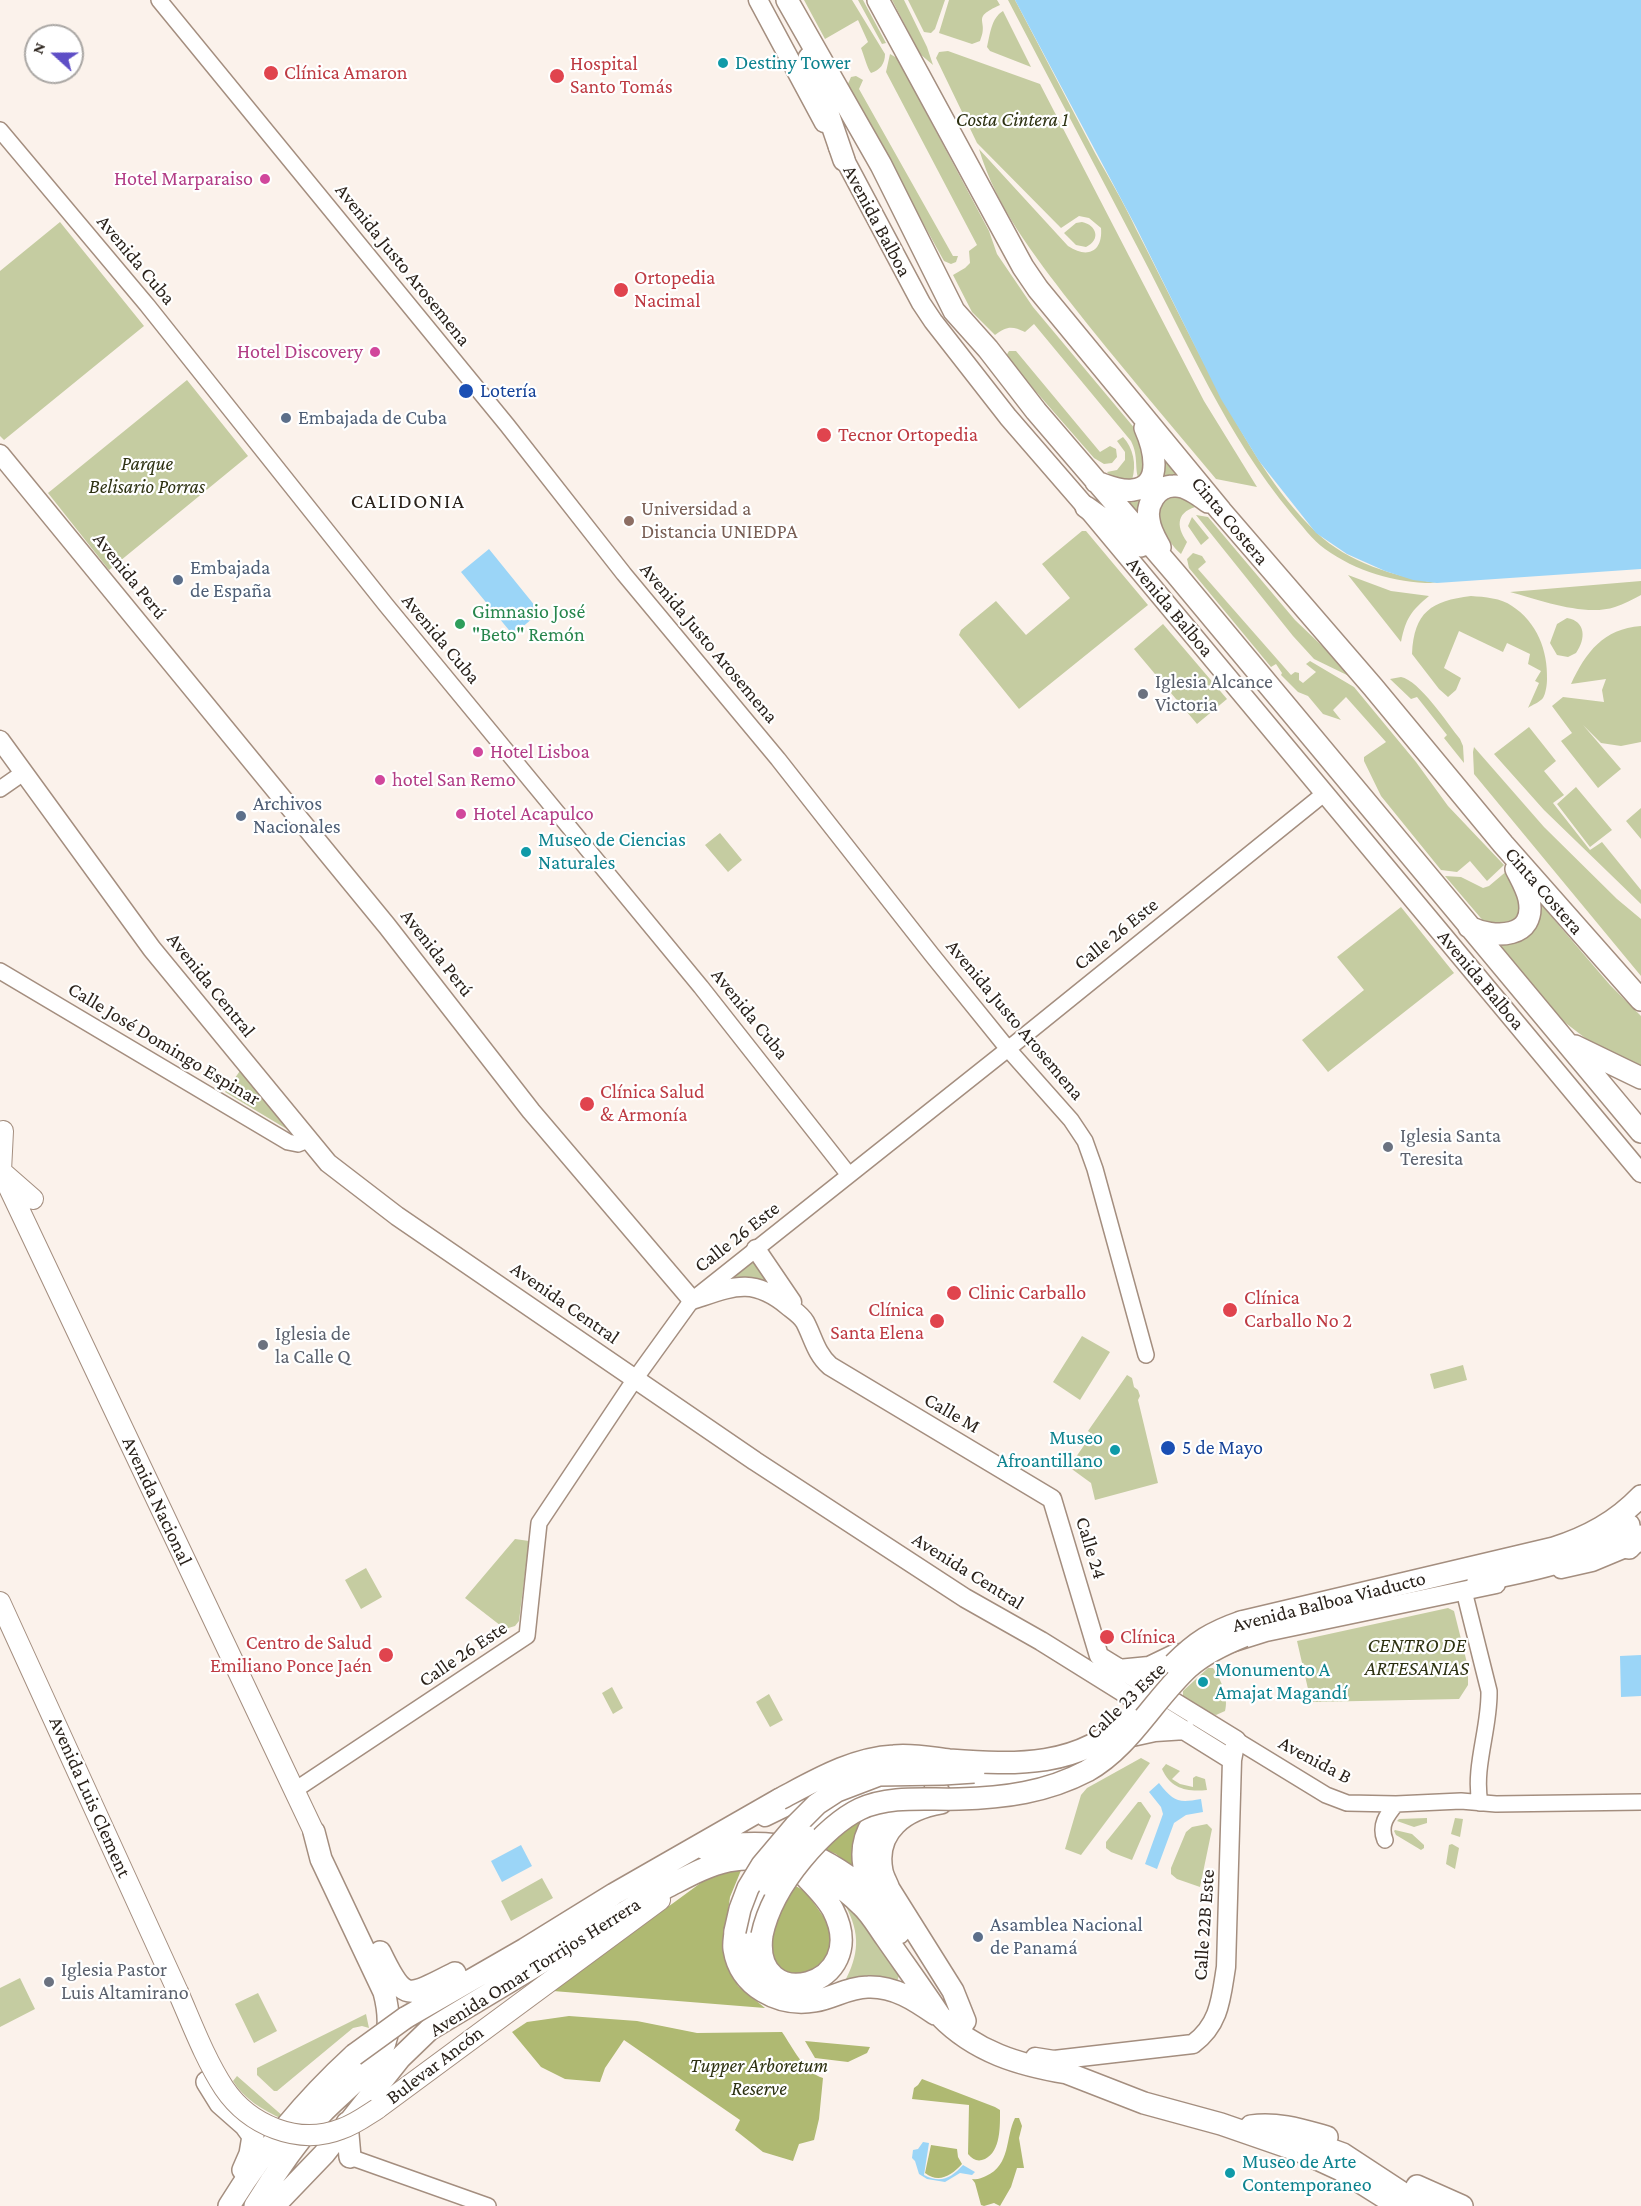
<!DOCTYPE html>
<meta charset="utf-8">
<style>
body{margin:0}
#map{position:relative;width:1641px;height:2206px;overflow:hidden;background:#fbf2eb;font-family:"Crimson Pro",serif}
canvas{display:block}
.north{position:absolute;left:24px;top:24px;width:60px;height:60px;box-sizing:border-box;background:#fff;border:2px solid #aaa7a4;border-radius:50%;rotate:291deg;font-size:16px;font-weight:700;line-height:24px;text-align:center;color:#2a221b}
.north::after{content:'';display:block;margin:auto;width:21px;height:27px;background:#5e4ec6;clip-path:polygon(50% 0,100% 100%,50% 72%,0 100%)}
</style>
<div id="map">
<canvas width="1641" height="2206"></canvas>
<div class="north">N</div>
</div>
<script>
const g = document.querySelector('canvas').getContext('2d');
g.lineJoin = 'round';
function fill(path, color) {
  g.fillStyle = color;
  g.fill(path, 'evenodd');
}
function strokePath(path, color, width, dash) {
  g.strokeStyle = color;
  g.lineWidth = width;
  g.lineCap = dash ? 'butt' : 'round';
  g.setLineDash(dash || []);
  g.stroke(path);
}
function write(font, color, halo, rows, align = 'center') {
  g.font = font + ' "Crimson Pro",serif';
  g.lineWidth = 4.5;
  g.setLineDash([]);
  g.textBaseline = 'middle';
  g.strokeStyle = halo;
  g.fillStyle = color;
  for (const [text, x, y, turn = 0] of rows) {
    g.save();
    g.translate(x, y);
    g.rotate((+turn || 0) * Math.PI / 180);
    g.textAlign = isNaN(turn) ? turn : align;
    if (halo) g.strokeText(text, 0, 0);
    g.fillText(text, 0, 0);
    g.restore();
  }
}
fill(new Path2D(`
 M804 0H852L885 54C885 64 880 70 871 73 867 68 864 55 861 48L868 42 858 20 825 39Z
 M858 0H863L886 43 882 44Z
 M892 0H904L927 47 933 65 920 54Z
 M908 0H945L935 29 931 33 924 32Z
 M949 0H997L1000 5C969 19 990 19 980 41L972 44 939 33Z
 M1008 0H1015C1042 51 1068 102 1095 153 1109 178 1124 203 1136 229 1164 283 1190 338 1219 391 1246 441 1275 493 1317 533 1347 562 1396 577 1437 583 1398 584 1357 572 1325 549 1313 541 1301 524 1291 513 1227 436 1187 342 1141 254 1097 169 1052 85 1008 0Z
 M1003 11 1031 67 990 51 987 47C990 35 991 18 1003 11Z
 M948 51 1040 84 1204 401 1257 487 1216 479C1167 420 1117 362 1070 302 1034 255 996 207 979 149L1068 246C1087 259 1103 252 1101 228L1089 218 1079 216 1061 228 977 143 936 58 939 52Z
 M890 54 897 58 989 231 997 254 1033 307 1136 430 1148 459 1139 480C1134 469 1139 457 1131 441L1034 324 1025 332C1012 326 1007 326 995 335L972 312 953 275 965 268 970 263 969 251 977 245 886 72Z
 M856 76 863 80 859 89 953 256H958L956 262 951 264 944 261 847 86 851 77Z
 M60 222 144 326 4 440 0 436V271Z
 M1082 222C1097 225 1101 240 1086 247L1076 245 1064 233 1076 223Z
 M1009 351H1016L1100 452 1110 446 1116 449 1117 457 1112 463 1104 464 1094 458 1011 363 1006 356Z
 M187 380 248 456 109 570 48 493Z
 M1123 437C1133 448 1137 464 1132 480L1115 481 1107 472 1117 470 1125 460V452L1117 441Z
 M1159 446 1189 482 1167 483 1148 530 1118 495H1134Z
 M1177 493 1199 506C1177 511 1175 525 1187 542L1181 554C1165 540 1143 501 1177 493Z
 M1196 515 1208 517 1295 620 1341 664 1351 677 1314 659 1293 636Z
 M1192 517 1209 538 1201 545 1188 526Z
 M1082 531H1086L1148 605 1019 709 959 635 961 630 996 601 1026 635 1070 598 1042 564Z
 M1193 553 1202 556 1206 562 1198 569 1291 675 1295 672 1299 673V680L1303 683 1316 672 1306 664 1310 661 1354 687 1416 762 1448 806 1504 865 1487 881 1470 861 1457 872 1441 870 1381 796 1364 761V757L1386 742 1346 697 1333 710 1341 720 1323 714 1308 696 1298 692 1281 675 1282 673 1276 664 1271 667 1189 568 1187 559Z
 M1348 575 1391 591 1429 596C1411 611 1406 618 1401 642Z
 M1641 581V595C1633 599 1624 604 1615 607 1585 617 1540 600 1510 592Z
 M1471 596C1485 597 1501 598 1512 606 1537 622 1548 651 1547 679 1547 684 1546 693 1543 698 1540 702 1532 705 1528 708L1539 683 1535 681 1541 671 1528 664 1530 654 1507 643 1503 652 1459 631 1444 668 1461 678 1456 690 1448 697 1439 689 1412 654C1414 612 1431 601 1471 596Z
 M1567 618C1586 621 1586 639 1576 653L1568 657 1557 655 1550 643 1557 624Z
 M1163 624 1227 699 1197 724 1134 649Z
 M1641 626V742L1621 746 1601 743 1583 725 1621 769 1598 788 1561 741 1572 733 1552 706 1563 697 1604 702 1602 690 1606 679 1571 684C1586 652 1603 629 1641 626Z
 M1401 677C1419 680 1448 724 1460 739L1463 746 1464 763 1444 738 1447 735 1417 697 1411 699 1390 679Z
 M1529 727 1556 761 1544 771 1564 795 1553 803 1590 850 1602 842 1641 890V904L1544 810 1494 754Z
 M1474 747 1544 827 1617 899 1641 919V976L1474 774 1473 752Z
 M1576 787 1612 830 1590 847 1557 804Z
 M1641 808V839L1626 821Z
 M720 833 742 860 728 872 705 845Z
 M1508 870 1523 898 1517 924 1485 923 1445 876 1461 877 1483 888 1489 886Z
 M1533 895 1610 985 1641 1016V1072L1614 1060 1559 1018 1503 952 1501 942Z
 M1401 907 1454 973 1328 1072 1302 1040 1364 990 1337 957Z
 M242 1068 290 1131 225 1092Z
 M755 1258 778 1288 718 1286Z
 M1082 1336 1110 1352 1080 1400 1053 1382Z
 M1463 1365 1467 1380 1434 1389 1430 1374Z
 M1127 1375 1132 1378 1134 1387 1138 1390 1140 1396 1138 1400 1158 1483 1095 1500 1091 1483 1069 1467 1092 1434 1088 1431Z
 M515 1539 529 1541 519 1621 515 1626 505 1629 465 1598Z
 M366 1568 382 1597 361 1609 345 1580Z
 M1448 1608 1454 1611 1468 1667V1685L1459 1699 1311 1702 1297 1641Z
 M1208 1668H1213C1221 1679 1229 1698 1225 1711L1216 1715 1208 1713 1183 1697V1691Z
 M612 1687 623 1708 613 1714 602 1693Z
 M769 1694 783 1720 770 1727 756 1702Z
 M1141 1758 1150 1763 1081 1855 1065 1849 1081 1795 1087 1788Z
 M1166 1764 1180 1771 1172 1779 1180 1784 1193 1787V1778L1196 1776 1205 1779 1207 1790C1187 1792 1171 1789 1162 1769Z
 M1138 1802H1141L1151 1816 1132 1860 1111 1852 1106 1848V1842Z
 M1427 1818V1823L1414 1827 1397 1821 1399 1819Z
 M1455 1818 1463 1819 1460 1837 1451 1834Z
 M1207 1824 1212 1829 1200 1887 1177 1879 1171 1874V1868L1186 1832 1192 1827Z
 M1395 1830 1412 1834 1424 1845V1848L1421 1850 1396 1835 1394 1831Z
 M1452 1844 1459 1848 1455 1869 1446 1864 1449 1845Z
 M542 1878 553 1898 511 1921 501 1901Z
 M845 1905 860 1915 900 1973 896 1984 844 1983C859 1955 861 1934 845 1905Z
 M20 1978 35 2009 0 2027V1988Z
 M258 1993 277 2031 254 2043 235 2004Z
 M366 2014 369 2028 362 2026 353 2028 277 2091H274L257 2075V2068Z
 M237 2076 284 2117 282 2119C263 2110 244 2099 233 2081Z`), '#c5cca1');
fill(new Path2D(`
 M869 1813 857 1871 836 1854 820 1847Z
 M742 1868 730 1897 725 1933 733 1975 738 1986 765 2008 553 1991 702 1882 720 1872Z
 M794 1885 806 1892 830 1926 831 1950 827 1962 803 1978 777 1972 769 1932Z
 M569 2016 637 2021 697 2033 782 2032C793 2048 804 2072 823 2078L819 2119 814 2140 799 2144 793 2161 763 2152 735 2130 740 2120 624 2040 605 2068 600 2082 565 2079 541 2067 512 2032 527 2022Z
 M805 2041 870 2047 867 2053 848 2062 815 2058Z
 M922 2079 995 2107 1000 2110C1000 2126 1001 2151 985 2159 978 2162 973 2160 968 2154L969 2105 912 2099 914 2088 918 2085Z
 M1015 2118H1019L1022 2126 1019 2138 1024 2168H1017L1011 2187 1000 2206 994 2203 984 2206 981 2205 975 2183 972 2179C978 2180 981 2178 986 2176 1011 2165 1005 2138 1015 2118Z
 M931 2145 957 2149 958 2157 962 2164C952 2175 939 2184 925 2173Z`), '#afb972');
fill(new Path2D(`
 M1015 0H1641V569L1437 583 1413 580 1385 571 1347 554 1316 533 1259 461 1221 399 1136 227Z
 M489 549 540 612 513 635 461 572Z
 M1641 1655V1696L1621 1697 1620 1656Z
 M1159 1783C1174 1802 1178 1803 1201 1799L1203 1812 1186 1815 1174 1823 1157 1869 1145 1864 1163 1814 1161 1807 1149 1792Z
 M521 1845 532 1866 502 1882 491 1861Z
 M923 2142 929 2143 924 2175C941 2184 951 2178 963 2165L975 2172 972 2175 960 2173 945 2182 927 2179 919 2174 915 2161 912 2158 913 2150 918 2149Z`), '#9bd5f7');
const tertiary = new Path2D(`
 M159 0 507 425 624 574 778 759 932 955 1008 1049 1071 1120 1085 1141 1095 1169 1146 1355
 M0 130 147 305 386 605 701 987 849 1175
 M0 789 23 773
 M0 971 288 1142 298 1144 308 1140
 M1464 1591 1489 1691C1490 1728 1473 1767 1480 1803
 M1236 1740 1326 1795 1347 1803 1396 1804 1461 1801 1496 1804 1641 1802
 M295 1790 527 1636 539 1523 635 1379 692 1300 1008 1049 1325 793
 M1385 1840C1379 1825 1387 1815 1396 1804
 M350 2157 488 2206`);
const secondary = new Path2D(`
 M758 0 824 123
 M838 147 921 303 933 321 1008 417 1086 507 1641 1173
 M0 454 387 926 531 1111 692 1300C732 1287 752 1276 788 1306 793 1310 801 1315 805 1322 813 1337 816 1354 830 1366L1052 1499 1099 1656 1236 1740 1232 1760 1226 1967C1221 1998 1220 2024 1193 2044L1054 2060 1035 2057
 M0 740 152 949 328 1163 397 1216 755 1461 965 1598 1041 1641 1232 1760
 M756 1249 792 1302
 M1561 1569 1592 1562 1640 1542
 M1231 1643 1266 1632 1496 1584
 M1118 1669 1149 1666 1176 1653
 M1143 1695 1181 1653
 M1123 1739 1155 1732 1186 1730
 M957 1782 1070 1771 1082 1768
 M765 1817 833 1784
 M807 1835C846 1797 859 1787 915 1784
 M766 1972C739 1946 751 1914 767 1886`);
const primary = new Path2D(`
 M3 1131 1 1171 33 1199
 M0 1169 314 1832
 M0 1602 178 1992
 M377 2109 660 1900`);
const trunk = new Path2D(`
 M787 0 881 165 954 311 988 349 1036 411 1176 574 1641 1132
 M878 0 1023 267 1038 289 1221 511 1373 687 1503 844 1641 1000
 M809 58 844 160
 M1096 482C1108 486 1120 492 1133 490 1165 486 1153 446 1145 428
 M1086 507 1141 546
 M1160 547C1155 538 1150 530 1149 520 1146 505 1156 486 1174 486 1185 485 1199 495 1208 502
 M1469 927C1494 939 1537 939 1529 899 1527 889 1521 879 1516 869
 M1575 1046 1641 1078
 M1629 1548 1641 1536
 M1478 1581C1530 1570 1588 1562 1629 1525
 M1241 1622 1554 1548C1588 1537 1616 1522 1641 1496
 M941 1803C906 1809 874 1830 882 1871 883 1877 887 1883 889 1889L953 1991 965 2021
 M705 1849C778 1834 812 1848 870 1892
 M735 1931C735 1936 733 1943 734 1949 740 1987 779 2007 815 2001 833 1998 849 1987 868 1987 894 1986 915 2000 935 2014
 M899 1933C877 1900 847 1862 873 1822 881 1811 888 1802 902 1799
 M762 1935C751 2017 873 1988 833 1910 825 1895 811 1883 800 1871
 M380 1952C405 2004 407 1997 455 1973
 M405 2018 525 1949 614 1894 780 1799
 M1054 2068 1144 2103 1221 2124 1302 2152 1341 2170 1398 2206
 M207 2082 220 2103 245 2125 253 2136 250 2154 243 2170
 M347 2123 350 2157
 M1251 2126C1277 2122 1302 2130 1327 2137
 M1307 2141 1343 2154 1404 2194 1431 2206
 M1417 2186 1462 2206
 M229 2206C264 2149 305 2100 354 2055
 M255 2206C275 2173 297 2142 322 2113 339 2095 372 2070 382 2050 391 2032 389 2011 384 1992L321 1859 314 1832
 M274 2206 324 2154 400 2058 429 2030 665 1888C685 1878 705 1866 728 1861 776 1852 827 1871 861 1905 871 1914 878 1927 886 1938 904 1964 923 1990 940 2016 975 2052 1019 2065 1067 2073`);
strokePath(tertiary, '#a48e7f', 18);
strokePath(secondary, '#a48e7f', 21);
strokePath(primary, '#a48e7f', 22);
strokePath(trunk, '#a48e7f', 24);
strokePath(tertiary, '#fff', 15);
strokePath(secondary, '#fff', 18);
strokePath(primary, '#fff', 20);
strokePath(trunk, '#fff', 21);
const secondaryBridge = new Path2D(`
 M767 1886 780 1866 807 1835`);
const primaryBridge = new Path2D(`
 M178 1992C192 2024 205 2059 224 2088 249 2125 298 2146 341 2129 354 2125 366 2116 377 2109`);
const trunkBridge = new Path2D(`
 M1174 1664C1196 1642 1212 1632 1241 1622
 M780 1799C816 1780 853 1758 894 1756 912 1754 932 1758 949 1760 1015 1765 1080 1768 1129 1718
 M735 1931 740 1909 748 1888 762 1865 795 1826 817 1804 837 1791 879 1775 943 1774 974 1772
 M762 1935C768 1906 783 1882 802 1859 818 1840 837 1820 860 1809 890 1795 927 1800 959 1799 1004 1798 1047 1792 1087 1771 1130 1747 1153 1700 1189 1667 1205 1653 1224 1644 1244 1636
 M354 2055 405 2018`);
strokePath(secondaryBridge, '#a48e7f', 21, []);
strokePath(primaryBridge, '#a48e7f', 22, []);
strokePath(trunkBridge, '#a48e7f', 24, []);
strokePath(secondaryBridge, '#fff', 18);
strokePath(primaryBridge, '#fff', 20);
strokePath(trunkBridge, '#fff', 21);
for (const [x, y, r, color] of [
 [723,63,6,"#0f9aa8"],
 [271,73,8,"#e0444e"],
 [557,76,8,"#e0444e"],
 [265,179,6,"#d1479c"],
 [621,290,8,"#e0444e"],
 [375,352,6,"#d1479c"],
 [466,391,8,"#1a4fb4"],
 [286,418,6,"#5c6f8a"],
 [824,435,8,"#e0444e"],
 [629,521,6,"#8d6e63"],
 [178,580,6,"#5c6f8a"],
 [460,624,6,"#2e9e5b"],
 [1143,694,6,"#6b7280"],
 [478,752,6,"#d1479c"],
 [380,780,6,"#d1479c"],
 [461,814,6,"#d1479c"],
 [241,816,6,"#5c6f8a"],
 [526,852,6,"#0f9aa8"],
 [587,1104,8,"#e0444e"],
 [1388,1147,6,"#6b7280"],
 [954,1293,8,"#e0444e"],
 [1230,1310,8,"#e0444e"],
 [937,1321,8,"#e0444e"],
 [263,1345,6,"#6b7280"],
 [1168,1448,8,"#1a4fb4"],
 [1115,1450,6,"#0f9aa8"],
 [1107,1637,8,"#e0444e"],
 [386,1655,8,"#e0444e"],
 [1203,1682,6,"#0f9aa8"],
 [978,1937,6,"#5c6f8a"],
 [49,1982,6,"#6b7280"],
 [1230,2173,6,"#0f9aa8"]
]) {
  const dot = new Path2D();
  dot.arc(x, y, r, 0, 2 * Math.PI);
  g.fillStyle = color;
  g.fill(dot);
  strokePath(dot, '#fff', 2);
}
write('20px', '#0d838f', '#fff', [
 ["Destiny Tower",735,63],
 ["Museo de Ciencias",538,840],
 ["Naturales",538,863],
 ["Museo",1103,1438,"right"],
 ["Afroantillano",1103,1461,"right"],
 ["Monumento A",1215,1670],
 ["Amajat Magandí",1215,1693],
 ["Museo de Arte",1242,2162],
 ["Contemporaneo",1242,2185]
], 'left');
write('20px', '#be3a42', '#fff', [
 ["Hospital",570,64],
 ["Santo Tomás",570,87],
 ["Clínica Amaron",284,73],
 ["Ortopedia",634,278],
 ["Nacimal",634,301],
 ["Tecnor Ortopedia",838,435],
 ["Clínica Salud",600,1092],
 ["& Armonía",600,1115],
 ["Clinic Carballo",968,1293],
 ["Clínica",1244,1298],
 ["Carballo No 2",1244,1321],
 ["Clínica",924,1310,"right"],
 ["Santa Elena",924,1333,"right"],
 ["Clínica",1120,1637],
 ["Centro de Salud",372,1643,"right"],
 ["Emiliano Ponce Jaén",372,1666,"right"]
], 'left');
write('italic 20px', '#2d3111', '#fff', [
 ["Costa Cintera 1",1012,120],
 ["Parque",147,464],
 ["Belisario Porras",147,487],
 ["CENTRO DE",1417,1646],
 ["ARTESANIAS",1417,1669],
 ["Tupper Arboretum",759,2066],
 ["Reserve",759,2089]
]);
write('20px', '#b23c85', '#fff', [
 ["Hotel Marparaiso",253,179,"right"],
 ["Hotel Discovery",363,352,"right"],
 ["Hotel Lisboa",490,752],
 ["hotel San Remo",392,780],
 ["Hotel Acapulco",473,814]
], 'left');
write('20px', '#2a221b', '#fff', [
 ["Avenida Balboa",877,221,62],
 ["Avenida Cuba",136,260,50],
 ["Avenida Justo Arosemena",403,265,51],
 ["Cinta Costera",1230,521,50],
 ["Avenida Perú",130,576,51],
 ["Avenida Balboa",1170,607,50],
 ["Avenida Cuba",441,639,50],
 ["Avenida Justo Arosemena",709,643,50],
 ["Cinta Costera",1544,891,49],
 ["Calle 26 Este",1116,934,-39],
 ["Avenida Perú",437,953,52],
 ["Avenida Balboa",1481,980,50],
 ["Avenida Central",211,985,51],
 ["Avenida Cuba",750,1014,51],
 ["Avenida Justo Arosemena",1015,1020,50],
 ["Calle José Domingo Espinar",164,1044,31],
 ["Calle 26 Este",737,1237,-38],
 ["Avenida Central",565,1303,35],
 ["Calle M",952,1413,30],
 ["Avenida Nacional",157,1501,65],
 ["Calle 24",1091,1548,73],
 ["Avenida Central",968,1571,32],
 ["Avenida Balboa Viaducto",1329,1602,-14],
 ["Calle 26 Este",463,1654,-34],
 ["Calle 23 Este",1126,1701,-44],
 ["Avenida B",1315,1760,28],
 ["Avenida Luis Clement",90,1797,66],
 ["Calle 22B Este",1204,1925,-86],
 ["Avenida Omar Torrijos Herrera",535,1967,-32],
 ["Bulevar Ancón",435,2065,-37]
]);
write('20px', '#164399', '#fff', [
 ["Lotería",480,391],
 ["5 de Mayo",1182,1448]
], 'left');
write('20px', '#4e5e75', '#fff', [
 ["Embajada de Cuba",298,418],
 ["Embajada",190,568],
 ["de España",190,591],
 ["Archivos",253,804],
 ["Nacionales",253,827],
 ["Asamblea Nacional",990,1925],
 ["de Panamá",990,1948]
], 'left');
write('20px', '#785e54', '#fff', [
 ["Universidad a",641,509],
 ["Distancia UNIEDPA",641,532]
], 'left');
write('20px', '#27864d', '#fff', [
 ["Gimnasio José",472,612],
 ["\"Beto\" Remón",472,635]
], 'left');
write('20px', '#5b616d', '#fff', [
 ["Iglesia Alcance",1155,682],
 ["Victoria",1155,705],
 ["Iglesia Santa",1400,1136],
 ["Teresita",1400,1159],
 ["Iglesia de",275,1334],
 ["la Calle Q",275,1357],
 ["Iglesia Pastor",61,1970],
 ["Luis Altamirano",61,1993]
], 'left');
g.letterSpacing = '1.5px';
write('21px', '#2a221b', '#fff', [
 ["CALIDONIA",408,502]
]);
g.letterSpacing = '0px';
</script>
